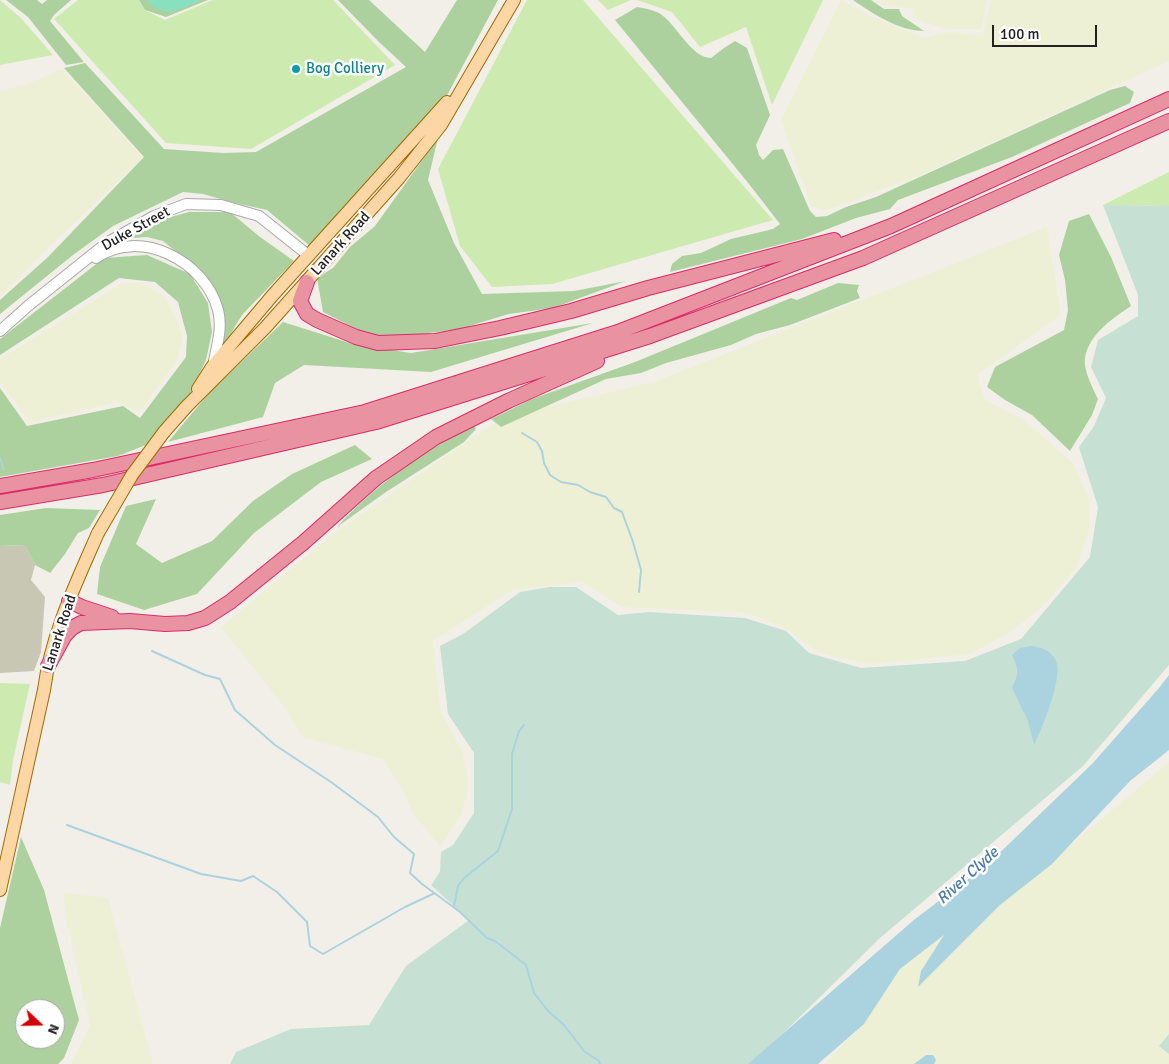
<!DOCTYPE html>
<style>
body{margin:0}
#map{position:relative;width:1169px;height:1064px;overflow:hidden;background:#f2efe9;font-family:Signika,sans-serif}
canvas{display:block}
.north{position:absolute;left:15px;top:999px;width:50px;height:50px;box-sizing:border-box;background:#fff;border:1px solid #a7a7a7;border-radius:50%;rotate:111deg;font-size:14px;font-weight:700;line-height:20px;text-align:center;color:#222}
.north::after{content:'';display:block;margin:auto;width:18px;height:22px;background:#d40000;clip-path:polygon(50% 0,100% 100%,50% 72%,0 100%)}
.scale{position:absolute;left:992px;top:25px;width:105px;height:22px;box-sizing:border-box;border:2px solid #222;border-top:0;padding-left:6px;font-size:15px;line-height:18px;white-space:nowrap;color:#222;-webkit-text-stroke:4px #fff;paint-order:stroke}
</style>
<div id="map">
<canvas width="1169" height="1064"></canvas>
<div class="north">N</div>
<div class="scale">100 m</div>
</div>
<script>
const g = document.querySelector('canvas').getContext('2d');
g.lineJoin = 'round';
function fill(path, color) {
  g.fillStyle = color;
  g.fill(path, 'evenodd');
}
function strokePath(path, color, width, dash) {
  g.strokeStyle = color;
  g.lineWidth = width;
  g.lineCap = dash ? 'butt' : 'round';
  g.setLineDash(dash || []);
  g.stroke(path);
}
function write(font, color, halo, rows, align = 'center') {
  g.font = font + ' Signika,sans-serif';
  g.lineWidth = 5;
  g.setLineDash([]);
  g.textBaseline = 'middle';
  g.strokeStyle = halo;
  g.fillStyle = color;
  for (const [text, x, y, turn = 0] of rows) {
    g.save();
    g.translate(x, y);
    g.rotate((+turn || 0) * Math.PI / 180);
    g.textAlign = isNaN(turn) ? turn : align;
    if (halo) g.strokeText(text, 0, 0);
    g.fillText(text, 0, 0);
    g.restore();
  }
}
fill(new Path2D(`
 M25 545 35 565 31 580 45 597 41 652 34 671 0 673V546Z`), '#c7c7b4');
fill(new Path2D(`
 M841 0 872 17 925 38 949 32 983 36 991 0H1169V61L923 174 825 211 811 206 781 120Z
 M875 0H987L981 29H945L913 18 915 9 885 5 875 2Z
 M62 69 143 158 45 251 0 297V91L27 84Z
 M1047 227 1061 315 977 375 984 399 1024 420 1073 463 1090 500 1089 530 1076 568 1041 608 1007 634 970 654 871 664 838 658 814 650 787 629 748 613 622 607 583 582 514 589 433 641 440 710 462 751 469 786 461 815 440 847 412 812 404 792 383 759 302 737 285 708 221 627 334 533 503 417 654 382Z
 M122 283H138L153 289 165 297 177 320 183 340 176 362 139 413 120 402 30 422 0 382V359Z
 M1169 762V1064H824L864 1024 900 969 945 934 921 971 949 957 999 906Z
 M63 893 108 898 153 1064H71L90 1025 66 918Z`), '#eef0d5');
fill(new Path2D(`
 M0 0 21 18 53 55 0 65Z
 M78 0H139L145 10 165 20 213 0H333L395 65 251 149 166 143 54 19Z
 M527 0H583L773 220 552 284 492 287 460 246 438 169Z
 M598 0H631L608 10Z
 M637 0H823L772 105 746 27 700 47 672 12Z
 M1169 172V206L1103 205Z
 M0 683 30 684 13 760 10 785 0 782Z`), '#cdebb0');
fill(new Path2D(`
 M6 0H37L42 4 47 0H71L54 15 50 21 84 62 66 65 28 17Z
 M139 0H208L166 17 145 10Z
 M338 0H369L425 52 457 0H498L436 116 310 246 267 210 235 203 203 194 183 192 113 226 73 255 0 314V300L48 257 144 157 64 68 85 63 164 149 223 153 256 152 406 67 379 42Z
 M853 0H871L884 9H899L902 16 924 31C900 31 873 14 853 0Z
 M637 7C644 8 653 10 659 13 676 23 691 58 711 58L724 48 735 41 747 48 770 115 756 145 759 155 763 160 773 150 783 149 810 211 816 217 827 216 846 207 876 197 1110 90 1125 86 1134 92 1130 103 1012 157 898 200 890 209 856 218 802 239 670 272 672 264 682 256 701 253 731 239 773 229 780 224 749 184 615 20Z
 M446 127 438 138 428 180 454 243 482 294 574 291 626 281 553 308 509 314 459 329 415 335 370 336 323 312 317 278 333 268 350 247 375 226Z
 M189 212H230L260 237 294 261 242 315 218 355 221 312 198 270 163 241 147 237 120 239 167 218Z
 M1089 214 1111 257 1131 306C1112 319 1089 334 1085 358 1083 369 1093 389 1098 399L1092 415 1070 451 1032 415 1005 400 987 387 995 367 1064 330 1068 310 1065 280 1059 255 1069 221Z
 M147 255 190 274 208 303 212 332 206 360 190 394 151 443 118 456 0 477V388L27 426 123 406 140 418 186 357 187 336 178 302 155 282 119 278 0 355V339L104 258Z
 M838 283 859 285 857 291 860 298 790 325 756 334 731 345 666 363 641 373 606 379 501 427 491 419 532 399 635 362 791 298 797 300Z
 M283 322 353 344 411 353 593 323 431 372 304 365 275 383 263 417 168 442 209 393Z
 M474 424 476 429 464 442 386 492 337 527C376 484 423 452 474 424Z
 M355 445 372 459 321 482 254 533 197 594 144 610 97 594 100 567 126 506 156 499 136 544 162 563 212 541 253 501 292 474Z
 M46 508 100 510 89 528 78 533 65 554 50 573 35 565 25 545 0 546V515Z
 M21 837 44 890 79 1020 64 1058 58 1064H0V928ZM25 1009H55V1039H25Z`), '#add19e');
fill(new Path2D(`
 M1103 205 1169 206V665L1083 766 880 938 752 1064H230L236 1052 291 1029 369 1025 406 966 469 920 431 885 440 872 441 852 453 845 474 813V753L448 714 440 646 463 634 520 592 550 587H576L618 615 649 612 745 618 786 631 809 653 861 668 965 661 1021 639 1090 557 1098 507 1079 447 1094 426 1106 398 1091 367 1098 340 1138 316V295Z
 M1169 1034V1054L1159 1046Z`), '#c6e0d4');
fill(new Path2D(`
 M147 0H201C180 9 164 20 147 0Z`), '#88e0be');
fill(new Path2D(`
 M1032 646C1042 648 1050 650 1055 659 1065 674 1042 728 1034 745L1028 721 1012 688C1019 673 1019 670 1012 655L1020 648Z
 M1169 675V750L1130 781 1052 864 1000 905 918 987 921 971 944 935 900 969 864 1024 818 1064H748L915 919 988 864 1092 764 1159 688Z
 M926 1055H933L936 1060 934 1064H914Z`), '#aad3df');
strokePath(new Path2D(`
 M522 433 537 442 542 451 544 463 550 475 561 482 578 485 590 492 606 497 614 508 622 512 633 542 641 570 639 592
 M0 458 4 470
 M152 651 205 675 220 679 235 710 275 745 331 782 378 817 394 837 414 854 410 873 422 884 460 912 487 938 495 941 526 965 534 993 548 1011 564 1025 584 1051 599 1061 600 1064
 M67 825 201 874 241 881 253 876 277 892 307 922 310 946 323 954 405 907 435 893
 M454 906 458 886 464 878 498 851 512 809V754L519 731 524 725`), '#aad3df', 2);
const minor = new Path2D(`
 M96 258C140 227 205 261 218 310 223 328 216 349 213 366
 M0 331 28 306 108 242 154 216 186 204 221 205 259 216 308 255`);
const major = new Path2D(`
 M198 389 212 367 272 296 447 102
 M164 432 187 406 265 328 399 178 441 125 514 0
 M0 890 44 690C51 635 76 583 98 533`);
const highway = new Path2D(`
 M307 282 300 301 307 314 317 320 356 337 378 343 435 341 500 328 571 311 648 288 834 240
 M0 486 93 470 365 412 618 332 891 226 1169 99
 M0 502 103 485 376 422 650 336 863 258 1169 121
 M69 601 82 607 112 617
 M48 666 65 635 72 628 81 623 130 621 165 624 188 623 205 618 230 602 303 543 376 478 436 437 508 401 597 361`);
strokePath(minor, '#a9a9a9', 12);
strokePath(major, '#a06b00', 14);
strokePath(highway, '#dc2a67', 16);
strokePath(minor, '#fff', 10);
strokePath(major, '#fcd6a4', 12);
strokePath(highway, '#e892a2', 14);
const majorBridge = new Path2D(`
 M98 533 132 475 164 432`);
strokePath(majorBridge, '#a06b00', 14, []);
strokePath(majorBridge, '#fcd6a4', 12);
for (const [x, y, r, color] of [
 [296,69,5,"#0f9aa8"]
]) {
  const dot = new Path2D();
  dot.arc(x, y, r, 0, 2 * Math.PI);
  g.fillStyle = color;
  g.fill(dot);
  strokePath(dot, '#fff', 2);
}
write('15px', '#0d838f', '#fff', [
 ["Bog Colliery",306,69]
], 'left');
write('15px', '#222', '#fff', [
 ["Duke Street",136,229,-29],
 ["Lanark Road",341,244,-48],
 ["Lanark Road",60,633,-72]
]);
write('italic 16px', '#4a7aab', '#fff', [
 ["River Clyde",968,876,-42]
]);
</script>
